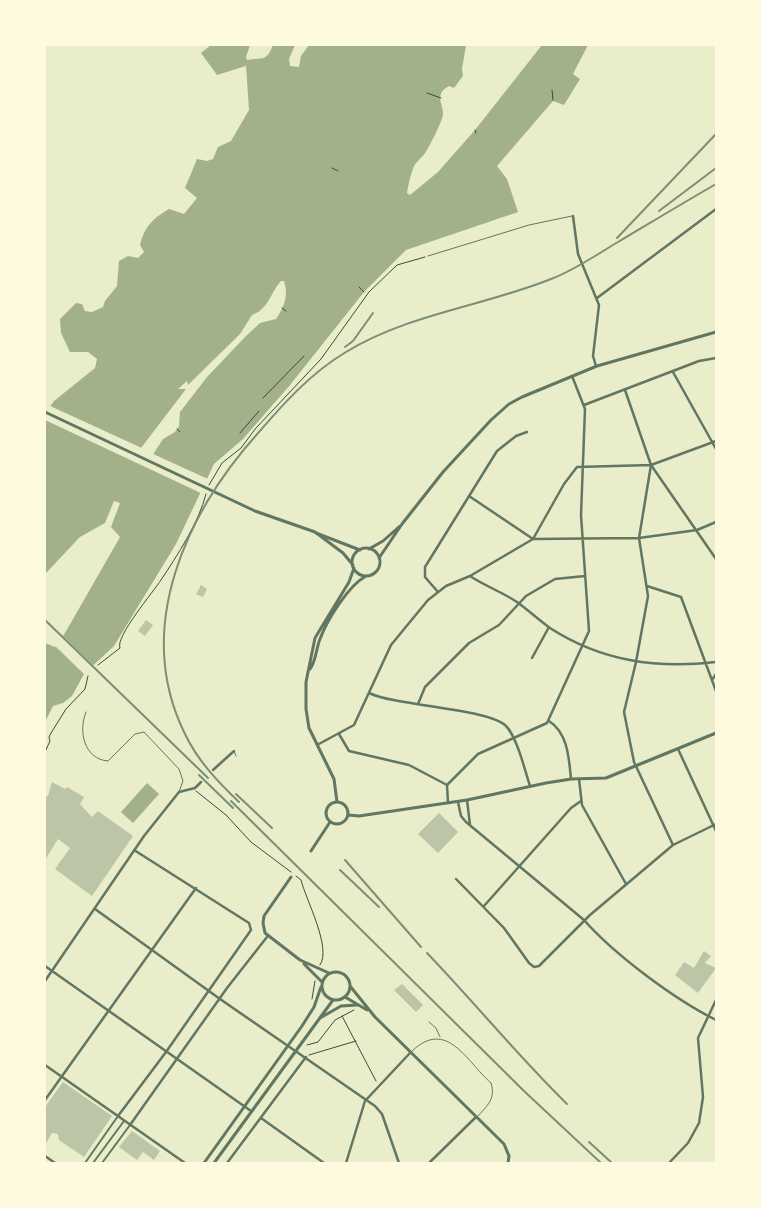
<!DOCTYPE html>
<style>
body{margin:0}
#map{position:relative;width:761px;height:1208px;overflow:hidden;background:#e9edc9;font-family:"Fira Sans Condensed",sans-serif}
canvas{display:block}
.frame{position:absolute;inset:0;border:46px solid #fefae0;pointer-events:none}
</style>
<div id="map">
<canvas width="761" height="1208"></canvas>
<div class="frame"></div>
</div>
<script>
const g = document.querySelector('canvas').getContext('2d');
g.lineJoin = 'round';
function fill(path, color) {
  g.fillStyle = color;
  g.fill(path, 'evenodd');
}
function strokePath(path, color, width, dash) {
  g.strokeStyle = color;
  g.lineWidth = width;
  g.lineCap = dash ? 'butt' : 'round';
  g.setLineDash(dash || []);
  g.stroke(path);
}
fill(new Path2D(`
 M211 45H250L246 57 247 60C264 57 266 62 273 45H295L289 59 290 66 299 67 301 56 309 45H466L462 69 463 76 454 88 449 86C431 96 447 106 442 119 438 129 433 139 428 148 425 155 418 160 414 166 411 173 408 186 407 193L410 195 438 172 475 130 542 45H588L573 74 580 79 564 105 553 101 497 166 507 179 518 212 406 250 364 292 290 385 243 439 214 464 176 544 114 646 84 674 72 696 63 703 53 706 45 722V643L55 647 65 633 120 537 111 527 120 503 114 501 105 523 80 537 45 574V414L54 401 95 368 97 359 88 352H70L61 333 60 319 76 303 82 304 85 311 92 312 103 307 105 301 117 286 119 261 128 256 138 258 144 252 140 245C144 227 153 218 169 209L184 214 197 198 185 188 197 159 207 161 213 159 218 147 231 141 249 110 246 66 217 75 201 53ZM281 281H284C289 295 284 307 276 319L260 323 246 336 207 377 180 412 179 426 175 432 163 439 152 456 138 461 141 448 186 389H178L187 381 188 385 240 334 252 315C269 309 270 293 281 281Z
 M147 783 159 794 133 823 121 812Z`), '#a3b18a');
fill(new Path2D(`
 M48 405 144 449 139 459H143L151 453 210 480 203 494 45 420V410Z
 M61 634 95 667 86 676 51 642 54 643Z`), '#e9edc9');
fill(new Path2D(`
 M201 585 207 589 203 597 196 594Z
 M146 620 153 625 145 636 138 631Z
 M52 782 65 789 67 787 84 797 80 804 92 817 98 811 133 836 92 896 55 869 70 848 58 839 45 860V797L48 796Z
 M439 813 458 832 438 853 418 834Z
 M704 951 711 956 705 963 716 968 698 993 675 975 684 962 694 968Z
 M402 984 423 1005 416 1012 394 990Z
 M63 1082 112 1116 84 1157 59 1140 58 1134 52 1133 45 1145V1107Z
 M132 1131 160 1151 154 1160 143 1152 137 1160 119 1147Z`), '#bcc5a7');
strokePath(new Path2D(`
 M552 90 553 100
 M427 93 441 98
 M475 130 476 133
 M332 168 338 171
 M359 287 364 292
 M282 308 286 311
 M263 398 304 356
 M177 429 180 432
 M240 433 259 411
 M209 485 222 463 241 448 256 428 321 359 369 292 397 265 425 257
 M98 665 120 648C115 637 154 591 161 580 177 556 199 522 206 494
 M45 752 50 741 49 737 51 733 66 709 85 689 88 676
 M196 791 226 815 251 842 291 872
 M296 876 301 880C306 900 332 948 320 965
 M312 999 315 981
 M342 1016 376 1081
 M307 1045 318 1042 335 1020 354 1010
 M309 1055 356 1041`), '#344e41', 1);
strokePath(new Path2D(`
 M428 256 529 225 572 216
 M86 712C78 731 84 759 108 761L135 734 144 732 179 769 183 781 179 792
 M234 751 236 756
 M429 1022 436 1028 440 1037
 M412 1051C447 1018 466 1061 491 1083 496 1099 487 1106 477 1117`), '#617663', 1);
strokePath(new Path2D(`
 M85 1163 118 1116
 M93 1163 124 1121
 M102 1163 130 1125`), '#617663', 2);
strokePath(new Path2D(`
 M573 216 578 254 599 305 593 356 596 366
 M597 298 716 209
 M673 372 716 449
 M625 390 651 465 639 538 648 596 636 662 624 712 634 762 673 845
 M584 405 699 361 716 358
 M651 465 716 559
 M469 496 533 539 564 484 577 467 651 465 716 441
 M470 576C485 586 502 592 517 602 528 610 539 620 550 628 601 661 656 669 716 662
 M647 586 681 597 716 691
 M438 592 425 577V567L497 451 516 436 527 432
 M532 658 549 627
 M712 680 716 674
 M369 693C396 706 491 709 506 726 517 737 525 771 530 786
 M418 704 425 687 469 643 499 625 526 596 555 579 585 576
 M549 721C568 733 569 759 571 779
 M339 734 349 751 409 765 447 785
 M317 745 354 725 391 645 428 600 446 586 470 576 533 539 639 538 697 530 716 522
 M678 749 716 831
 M213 770 234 751
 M579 779 582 805 626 884
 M467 800 470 825
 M458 802 461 816 466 822 584 920C615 955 674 999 716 1020
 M448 803 447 785 478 754 547 723 589 631 581 515 585 409 572 376
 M456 879 504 928 529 963 534 967 539 966 590 915 673 845 716 824
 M484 906 571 808 581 801
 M95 909 220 999 375 1106 382 1114 399 1163
 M45 966 251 1111
 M45 981 144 836 179 792 195 788 201 782
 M45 1065 185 1163
 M45 1100 196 888
 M118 1116 166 1052 251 930 249 923 134 850
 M261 1118 324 1163
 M130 1125 227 988 267 937
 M45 1156 55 1163
 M227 1163 306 1057
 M346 1163 365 1101 410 1053
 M429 1163 476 1117
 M669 1163 688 1143 699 1123 703 1097 698 1038 716 1000`), '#617663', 2.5);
strokePath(new Path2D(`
 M45 412 255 511 315 532 343 553 353 565
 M316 533 360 550
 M352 562a14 14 0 1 1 28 0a14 14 0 1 1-28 0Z
 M369 549 383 541 400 526
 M379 558 402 524 443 472 491 420 509 404 522 397 597 366 716 332
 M310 669C316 661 316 649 320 639 327 620 348 586 366 576
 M326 813a11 11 0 1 1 22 0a11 11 0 1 1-22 0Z
 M337 802 334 779 309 728 306 709V682L315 638 349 582 354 568
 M349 815 359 816 467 800 546 783 571 779 606 778 716 733
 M311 851 330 822
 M291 877 264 916 263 923 265 933 300 960 329 973
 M304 964 322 982
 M322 986a14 14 0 1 1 28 0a14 14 0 1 1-28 0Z
 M350 986 375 1017 504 1144 509 1156 508 1163
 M345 997 367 1010
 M320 1018 341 1006 357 1005
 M204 1163 302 1026 314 1007 321 987
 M214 1163 333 1000`), '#617663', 3);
strokePath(new Path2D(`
 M659 211 716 168
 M617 238 716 134
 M345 347 353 341 373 313
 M45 620 208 778
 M199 775 233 808
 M236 794 272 828
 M231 801 524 1091 601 1163
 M239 802C217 781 197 760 184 732 133 626 187 512 259 432 285 402 311 373 346 352 408 314 484 306 551 279 575 270 596 255 618 242 650 223 683 203 716 184
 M345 860 421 947
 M340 870 379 907
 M427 953C475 1003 518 1056 567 1104
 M589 1142 612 1163`), '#7c8e77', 2);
</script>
